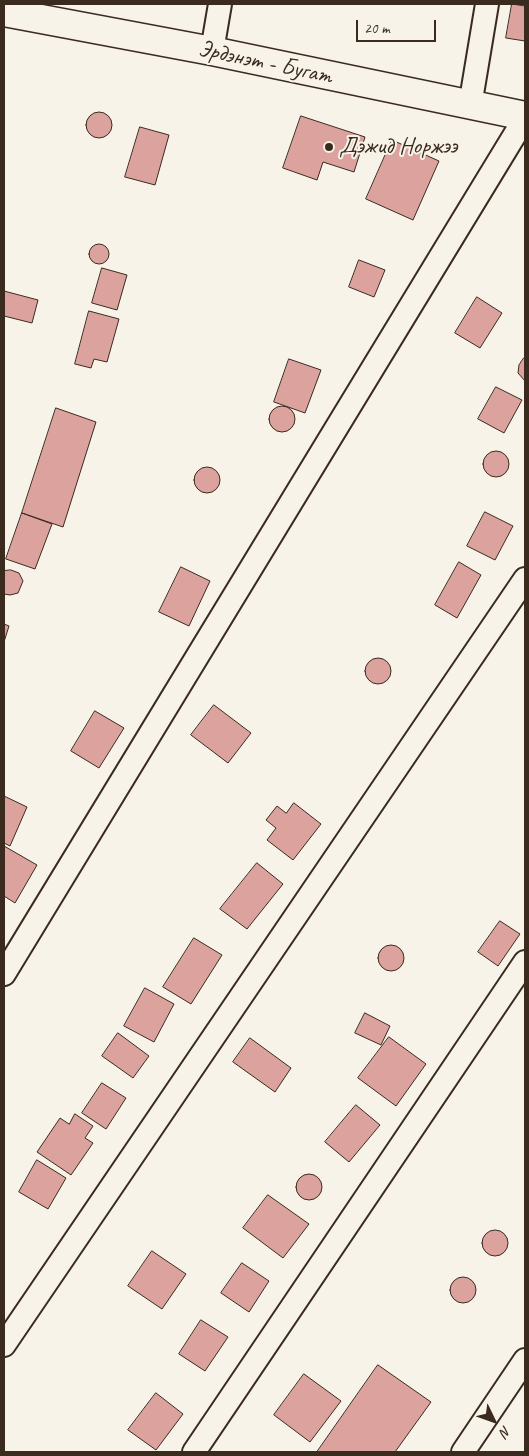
<!DOCTYPE html>
<meta charset="utf-8">
<style>
body{margin:0}
#map{position:relative;width:529px;height:1456px;overflow:hidden;background:#f7f3e8;font-family:Caveat,sans-serif}
canvas{display:block}
.frame{position:absolute;inset:0;border:5px solid #3b2a1e;pointer-events:none}
.north{position:absolute;left:469px;top:1396px;width:50px;height:50px;-webkit-text-stroke:4px #f7f3e8;paint-order:stroke;rotate:132deg;font-size:14px;font-weight:700;line-height:20px;text-align:center;color:#3b2a1e}
.north::after{content:'';display:block;margin:auto;width:18px;height:22px;background:#3b2a1e;clip-path:polygon(50% 0,100% 100%,50% 72%,0 100%)}
.scale{position:absolute;left:356px;top:20px;width:80px;height:22px;box-sizing:border-box;border:2px solid #3b2a1e;border-top:0;padding-left:6px;font-size:15px;line-height:18px;white-space:nowrap;color:#3b2a1e;-webkit-text-stroke:4px #f7f3e8;paint-order:stroke}
</style>
<div id="map">
<canvas width="529" height="1456"></canvas>
<div class="frame"></div>
<div class="north">N</div>
<div class="scale">20 m</div>
</div>
<script>
const g = document.querySelector('canvas').getContext('2d');
g.lineJoin = 'round';
function fill(path, color) {
  g.fillStyle = color;
  g.fill(path, 'evenodd');
}
function strokePath(path, color, width, dash) {
  g.strokeStyle = color;
  g.lineWidth = width;
  g.lineCap = dash ? 'butt' : 'round';
  g.setLineDash(dash || []);
  g.stroke(path);
}
function write(font, color, halo, rows, align = 'center') {
  g.font = font + ' Caveat,sans-serif';
  g.lineWidth = 4;
  g.setLineDash([]);
  g.textBaseline = 'middle';
  g.strokeStyle = halo;
  g.fillStyle = color;
  for (const [text, x, y, turn = 0] of rows) {
    g.save();
    g.translate(x, y);
    g.rotate((+turn || 0) * Math.PI / 180);
    g.textAlign = isNaN(turn) ? turn : align;
    if (halo) g.strokeText(text, 0, 0);
    g.fillText(text, 0, 0);
    g.restore();
  }
}
const building = new Path2D(`
 M512 4 525 6V41L506 38Z
 M86 125a13 13 0 1 1 26 0a13 13 0 1 1-26 0Z
 M301 116 365 137 354 172 323 162 317 180 283 168Z
 M140 127 169 135 155 185 125 177Z
 M392 140 439 161 413 220 366 199Z
 M89 254a10 10 0 1 1 20 0a10 10 0 1 1-20 0Z
 M359 260 385 270 374 297 349 287Z
 M102 268 127 275 117 310 92 303Z
 M4 291 38 300 32 323 4 316Z
 M477 297 502 313 480 348 455 333Z
 M89 311 119 319 107 362 94 359 91 368 75 364Z
 M524 358H525V381L518 373 519 365Z
 M289 359 321 370 305 413 274 402Z
 M496 387 522 400 504 433 478 419Z
 M269 419a13 13 0 1 1 26 0a13 13 0 1 1-26 0Z
 M56 408 96 422 63 527 22 513Z
 M483 464a13 13 0 1 1 26 0a13 13 0 1 1-26 0Z
 M194 480a13 13 0 1 1 26 0a13 13 0 1 1-26 0Z
 M485 512 513 526 495 560 467 546Z
 M22 513 52 524 35 569 6 559Z
 M459 562 481 575 457 618 435 605Z
 M181 567 210 581 189 626 159 612Z
 M11 570 19 573 23 581 18 593 10 595 4 594V571Z
 M4 624 9 626 4 642Z
 M365 671a13 13 0 1 1 26 0a13 13 0 1 1-26 0Z
 M214 705 251 733 228 763 191 735Z
 M95 711 124 728 99 768 71 751Z
 M4 796 27 807 10 846 4 843Z
 M294 803 321 824 293 860 267 840 276 828 266 820 277 806 286 813Z
 M4 846 37 865 15 903 4 896Z
 M257 863 283 884 247 929 220 909Z
 M500 921 520 934 498 966 478 952Z
 M194 938 222 955 191 1004 163 987Z
 M378 958a13 13 0 1 1 26 0a13 13 0 1 1-26 0Z
 M145 988 174 1004 154 1042 124 1026Z
 M365 1013 390 1026 381 1045 355 1033Z
 M118 1033 149 1056 133 1078 102 1056Z
 M389 1037 426 1064 396 1106 358 1078Z
 M250 1038 291 1068 275 1092 233 1062Z
 M102 1083 126 1098 106 1129 82 1113Z
 M356 1105 380 1125 349 1162 325 1142Z
 M75 1114 93 1126 85 1138 93 1143 71 1175 37 1152 60 1118 69 1124Z
 M37 1160 66 1178 48 1209 19 1192Z
 M296 1187a13 13 0 1 1 26 0a13 13 0 1 1-26 0Z
 M268 1195 309 1224 283 1258 243 1228Z
 M482 1243a13 13 0 1 1 26 0a13 13 0 1 1-26 0Z
 M152 1251 186 1274 162 1309 128 1286Z
 M242 1263 269 1281 249 1312 221 1293Z
 M450 1290a13 13 0 1 1 26 0a13 13 0 1 1-26 0Z
 M201 1320 228 1337 205 1371 179 1354Z
 M378 1365 431 1402 395 1452H317Z
 M304 1374 341 1401 310 1442 274 1415Z
 M156 1393 183 1414 156 1450 128 1430Z`);
fill(building, '#dca29e');
strokePath(building, '#3b2a1e', 1);
const street = new Path2D(`
 M212 51 220 4
 M470 106 487 4
 M4 974 525 118
 M4 1345 525 579
 M194 1452 525 962
 M463 1452 525 1360`);
const secondary = new Path2D(`
 M4 12 212 51 525 116`);
strokePath(street, '#3b2a1e', 26);
strokePath(secondary, '#3b2a1e', 31);
strokePath(street, '#f7f3e8', 22);
strokePath(secondary, '#f7f3e8', 28);
for (const [x, y, r, color] of [
 [329,147,5,"#3b2a1e"]
]) {
  const dot = new Path2D();
  dot.arc(x, y, r, 0, 2 * Math.PI);
  g.fillStyle = color;
  g.fill(dot);
  strokePath(dot, '#f7f3e8', 2);
}
write('24px', '#3b2a1e', '#f7f3e8', [
 ["Эрдэнэт - Бугат",265,63,12]
]);
write('24px', '#3b2a1e', '#f7f3e8', [
 ["Дэжид Норжээ",339,147]
], 'left');
</script>
